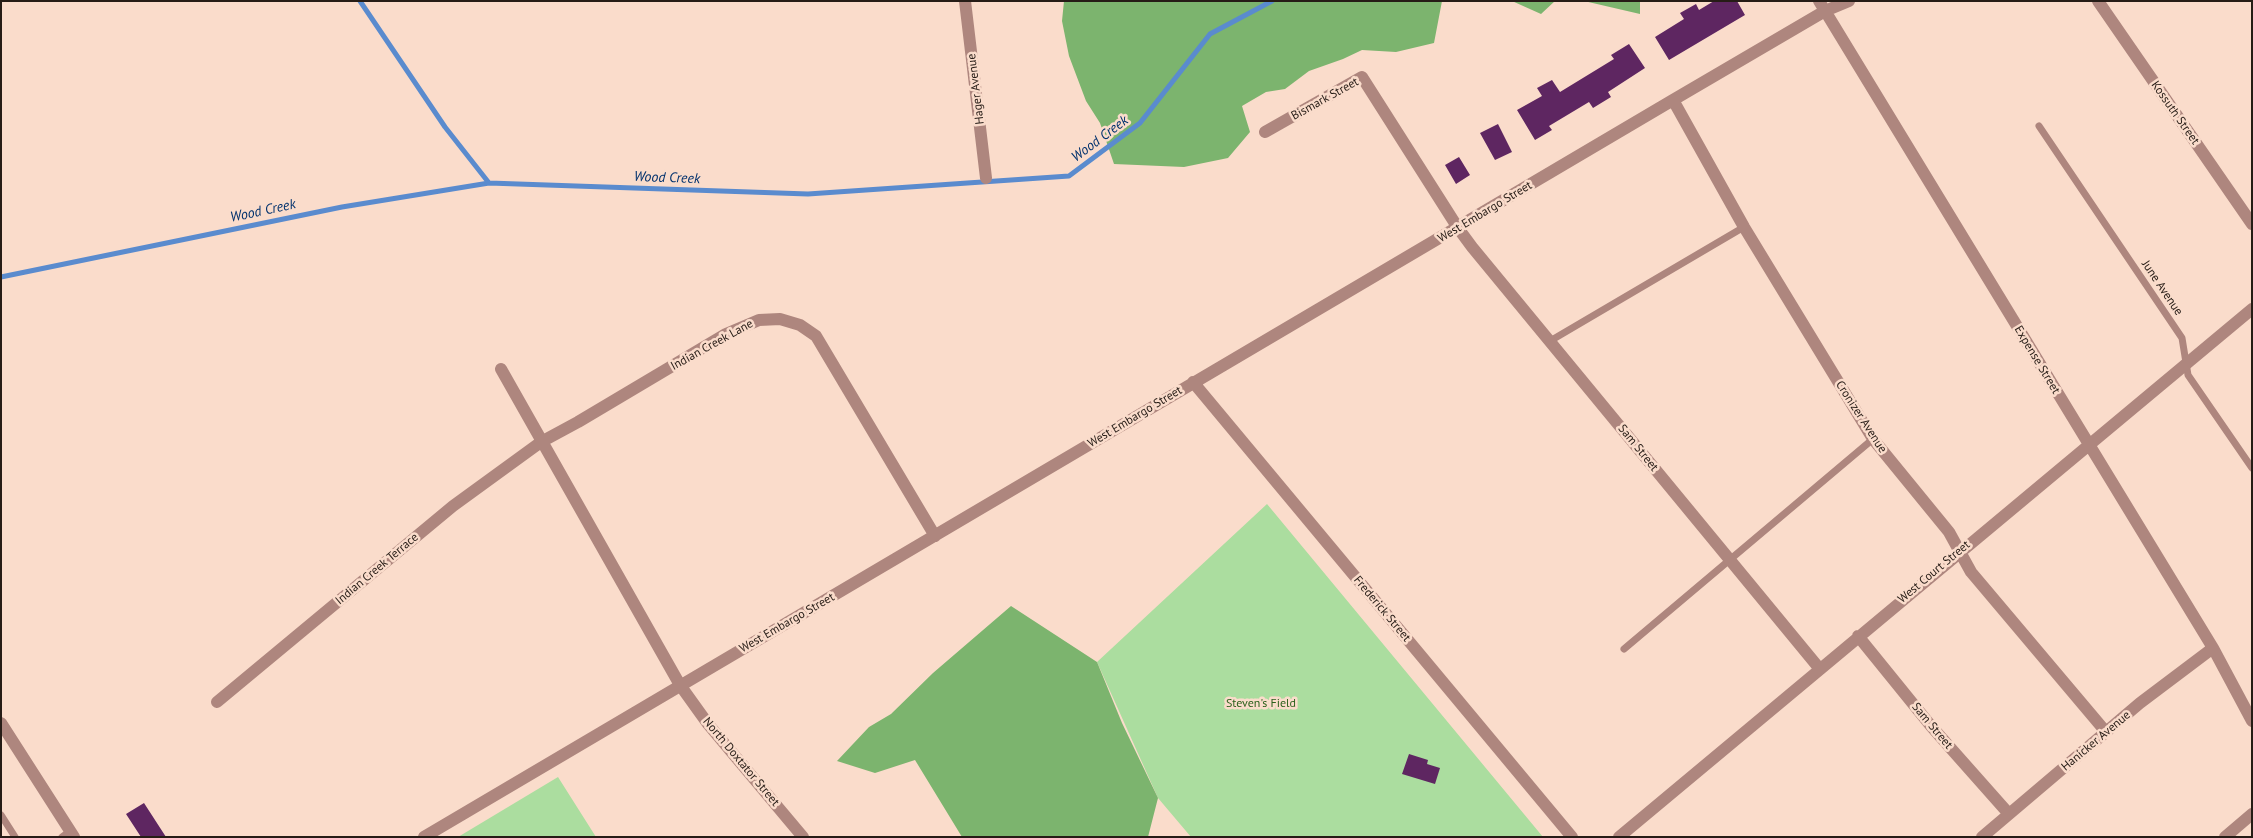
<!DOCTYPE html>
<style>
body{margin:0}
#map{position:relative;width:2253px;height:838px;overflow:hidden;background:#fadccb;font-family:"PT Sans",sans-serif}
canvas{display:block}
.frame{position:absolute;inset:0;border:2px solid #261c16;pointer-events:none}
</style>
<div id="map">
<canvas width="2253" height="838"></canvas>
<div class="frame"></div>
</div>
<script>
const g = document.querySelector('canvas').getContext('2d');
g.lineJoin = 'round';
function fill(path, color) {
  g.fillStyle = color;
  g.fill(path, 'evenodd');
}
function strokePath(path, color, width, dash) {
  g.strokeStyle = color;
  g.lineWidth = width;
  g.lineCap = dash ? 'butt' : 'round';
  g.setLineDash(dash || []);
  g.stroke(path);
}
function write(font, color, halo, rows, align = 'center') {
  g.font = font + ' "PT Sans",sans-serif';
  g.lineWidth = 5;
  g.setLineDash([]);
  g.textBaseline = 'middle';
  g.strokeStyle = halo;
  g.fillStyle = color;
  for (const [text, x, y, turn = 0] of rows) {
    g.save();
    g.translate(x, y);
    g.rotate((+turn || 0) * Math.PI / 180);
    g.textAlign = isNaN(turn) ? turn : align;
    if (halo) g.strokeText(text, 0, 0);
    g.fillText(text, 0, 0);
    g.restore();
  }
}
fill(new Path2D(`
 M1267 504 1543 837H1191L1158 798 1097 662Z
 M558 777 596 837H458Z`), '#abdd9f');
fill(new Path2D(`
 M1064 1H1442L1434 43 1396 52 1362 50 1343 59 1309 71 1285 89 1266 92 1242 106 1250 132 1228 158 1184 167 1114 164 1100 123 1086 101 1069 56 1062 21Z
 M1512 1H1555L1541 14Z
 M1584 1H1640V14Z
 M1011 606 1097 662 1122 723 1158 798 1148 837H962L915 760 875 773 837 761 869 727 891 714 933 673Z`), '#7cb46e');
strokePath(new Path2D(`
 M360 1 445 127 489 183
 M1 277 342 207 489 183 808 194 1069 176 1140 123 1210 34 1272 1`), '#5a8bce', 5);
fill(new Path2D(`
 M1714 1H1737L1745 15 1669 60 1655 37 1684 19 1680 13 1696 4 1699 10Z
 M1629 44 1645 68 1608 92 1611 97 1593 108 1589 102 1549 126 1552 130 1535 140 1517 110 1542 96 1537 88 1552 80 1560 92 1614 59 1611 55Z
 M1498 124 1512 152 1495 160 1480 133Z
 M1459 157 1470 175 1456 184 1445 165Z
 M1409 754 1428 760 1427 764 1440 768 1435 784 1402 774Z
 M144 803 166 837H141L126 814Z`), '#5e2661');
strokePath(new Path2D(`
 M2039 126 2182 338 2188 375 2252 468
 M1550 341 1744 227
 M1624 649 1873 439
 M1 815 15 837
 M62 837 70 831`), '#ae867e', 7);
strokePath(new Path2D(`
 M965 1 986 178
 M1819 1 2213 648 2252 721
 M2098 1 2252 224
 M1673 100 1744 227 1873 439 1949 532 1971 572 2106 732
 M1265 132 1362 77 1458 228 1472 247 1819 668
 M501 369 680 685 708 724 803 837
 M1193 382 1572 837
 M1858 636 1931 726 2009 814
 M217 702 453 506 541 442 578 422 726 334 759 320 780 319 800 325 816 336 935 536
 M424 837 1673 100 1825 11 1849 1
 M1619 837 2252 309
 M1982 837 2140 703 2213 648`), '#ae867e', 12);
strokePath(new Path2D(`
 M1 723 74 837
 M2225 837 2252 814`), '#ae867e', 12);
write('12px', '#261c16', '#fadccb', [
 ["Hager Avenue",976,89,-97],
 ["Bismark Street",1325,99,-29],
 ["Kossuth Street",2175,113,55],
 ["West Embargo Street",1485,212,-31],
 ["June Avenue",2162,288,56],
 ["Indian Creek Lane",712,345,-29],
 ["Expense Street",2037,360,59],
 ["West Embargo Street",1135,417,-31],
 ["Cronizer Avenue",1861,417,57],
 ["Sam Street",1638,448,51],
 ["Indian Creek Terrace",377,569,-40],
 ["West Court Street",1934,572,-40],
 ["Frederick Street",1382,609,50],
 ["West Embargo Street",787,623,-30],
 ["Sam Street",1932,726,50],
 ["Hanicker Avenue",2096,741,-40],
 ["North Doxtator Street",741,762,50]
]);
write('12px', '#2b611c', '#fadccb', [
 ["Steven's Field",1261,704]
]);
write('italic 14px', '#00316d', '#fadccb', [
 ["Wood Creek",1100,139,-37],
 ["Wood Creek",667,178,2],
 ["Wood Creek",263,211,-12]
]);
</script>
